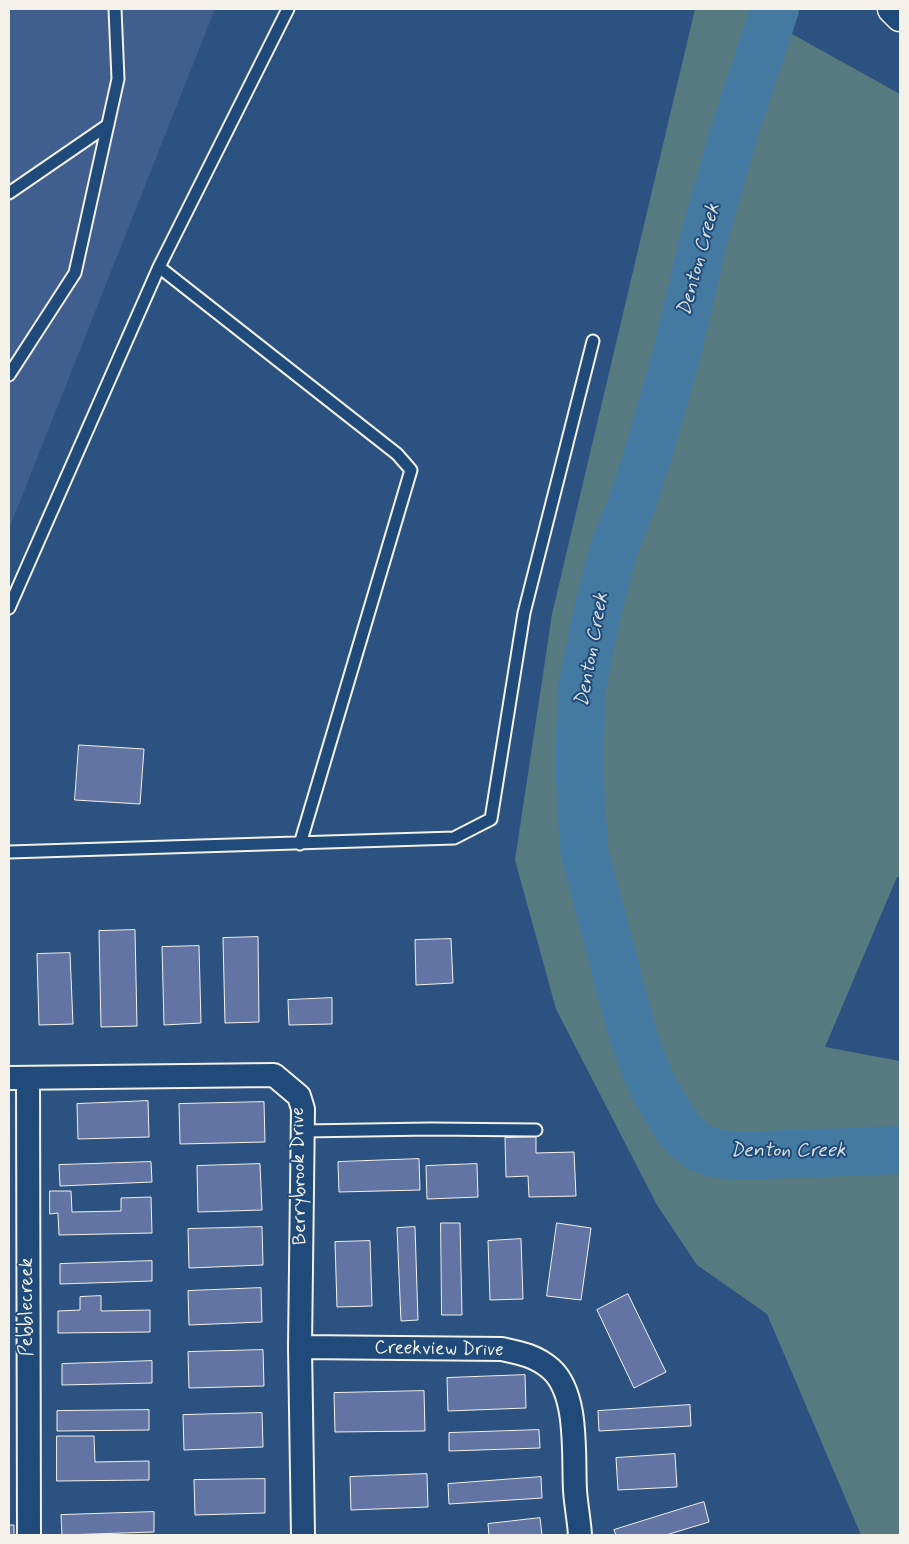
<!DOCTYPE html>
<style>
body{margin:0}
#map{position:relative;width:909px;height:1544px;overflow:hidden;background:#2c5282;font-family:Mynerve,sans-serif}
canvas{display:block}
.frame{position:absolute;inset:0;border:10px solid #f4f1e8;pointer-events:none}
</style>
<div id="map">
<canvas width="909" height="1544"></canvas>
<div class="frame"></div>
</div>
<script>
const g = document.querySelector('canvas').getContext('2d');
g.lineJoin = 'round';
function fill(path, color) {
  g.fillStyle = color;
  g.fill(path, 'evenodd');
}
function strokePath(path, color, width, dash) {
  g.strokeStyle = color;
  g.lineWidth = width;
  g.lineCap = dash ? 'butt' : 'round';
  g.setLineDash(dash || []);
  g.stroke(path);
}
function write(font, color, halo, rows, align = 'center') {
  g.font = font + ' Mynerve,sans-serif';
  g.lineWidth = 4;
  g.setLineDash([]);
  g.textBaseline = 'middle';
  g.strokeStyle = halo;
  g.fillStyle = color;
  for (const [text, x, y, turn = 0] of rows) {
    g.save();
    g.translate(x, y);
    g.rotate((+turn || 0) * Math.PI / 180);
    g.textAlign = isNaN(turn) ? turn : align;
    if (halo) g.strokeText(text, 0, 0);
    g.fillText(text, 0, 0);
    g.restore();
  }
}
fill(new Path2D(`
 M9 9H215L9 529Z`), '#405f8e');
fill(new Path2D(`
 M695 9H747L900 94V877H897L825 1047 900 1061V1535H861L767 1314 697 1265 657 1205 556 1009 515 860 552 614Z`), '#567a7f');
strokePath(new Path2D(`
 M775 9 737 123 704 238 676 357 649 451 632 503 613 551 597 614 582 687 579 764 584 850 634 1039 645 1068 654 1089 680 1131 698 1147 718 1154 739 1156 900 1150`), '#447aa1', 48);
const building = new Path2D(`
 M79 745 144 749 140 804 75 800Z
 M135 930 137 1026 101 1027 99 931Z
 M258 937 259 1022 225 1023 223 938Z
 M451 939 453 983 416 985 415 940Z
 M199 946 201 1023 164 1025 162 947Z
 M70 953 73 1024 39 1025 37 954Z
 M332 998V1024L289 1025 288 1000Z
 M148 1101 149 1137 78 1139 77 1104Z
 M264 1102 265 1142 180 1144 179 1104Z
 M536 1137V1153L574 1152 576 1196 529 1197 528 1176 506 1177 505 1138Z
 M419 1159 420 1190 339 1192 338 1162Z
 M151 1162 152 1182 60 1186 59 1165Z
 M260 1164 262 1210 198 1212 197 1166Z
 M477 1164 478 1197 427 1199 426 1166Z
 M50 1191H71L72 1212 121 1211V1198L151 1197 152 1233 59 1235 58 1213 50 1214Z
 M441 1223H460L462 1315H442Z
 M557 1223 591 1228 581 1300 547 1296Z
 M262 1227 263 1265 189 1268 188 1229Z
 M415 1227 418 1320 401 1321 397 1228Z
 M521 1239 523 1299 490 1300 488 1241Z
 M370 1241 372 1306 337 1307 335 1242Z
 M152 1261V1281L60 1284V1264Z
 M261 1288 262 1322 189 1325 188 1291Z
 M628 1294 666 1372 634 1388 597 1310Z
 M101 1296V1311L150 1310V1332L58 1333V1311L80 1310V1297Z
 M263 1350 264 1386 189 1388 188 1352Z
 M152 1361V1383L62 1385V1364Z
 M525 1375 526 1408 448 1411 447 1378Z
 M424 1391 425 1431 335 1432 334 1393Z
 M690 1405 691 1426 599 1431 598 1411Z
 M149 1410V1430L57 1431V1411Z
 M262 1413 263 1447 184 1450 183 1415Z
 M539 1430 540 1448 449 1451V1433Z
 M57 1436H94L95 1462 149 1461V1480L57 1481Z
 M675 1454 677 1487 618 1490 616 1458Z
 M427 1474 428 1507 351 1510 350 1477Z
 M541 1477 542 1498 449 1504 448 1484Z
 M265 1479V1513L195 1515 194 1480Z
 M704 1502 709 1522 666 1535H616L614 1530Z
 M154 1512V1532L62 1535 61 1515Z
 M540 1518 542 1535H489L488 1524Z
 M9 1525H14V1535H9Z`);
fill(building, '#6174a3');
strokePath(building, '#f4f1e8', 1);
const service = new Path2D(`
 M9 193 108 125
 M159 267 397 454 411 470 300 844
 M9 375 75 273 118 79 115 9
 M9 608 159 267 288 9
 M9 852 454 838 491 819 524 613 593 341
 M303 1131 430 1129 536 1130`);
const minor = new Path2D(`
 M9 1078 274 1075 299 1096 303 1109 300 1347 303 1535
 M28 1079 29 1535
 M300 1347 502 1349C521 1353 536 1356 551 1369 579 1394 573 1456 575 1490 576 1505 579 1520 580 1535`);
const secondary = new Path2D(`
 M892 9 900 17`);
strokePath(service, '#f4f1e8', 15);
strokePath(minor, '#f4f1e8', 26);
strokePath(secondary, '#f4f1e8', 31);
strokePath(service, '#1f4a7a', 11);
strokePath(minor, '#1f4a7a', 22);
strokePath(secondary, '#1f4a7a', 28);
write('19px', '#f4f1e8', '#1f4a7a', [
 ["Berrybrook Drive",300,1176,-91],
 ["Pebblecreek",28,1307,-90],
 ["Creekview Drive",439,1350,1]
]);
write('italic 20px', '#dadfdd', '#1f4a7a', [
 ["Denton Creek",700,260,-75],
 ["Denton Creek",593,650,-80],
 ["Denton Creek",788,1152]
]);
</script>
